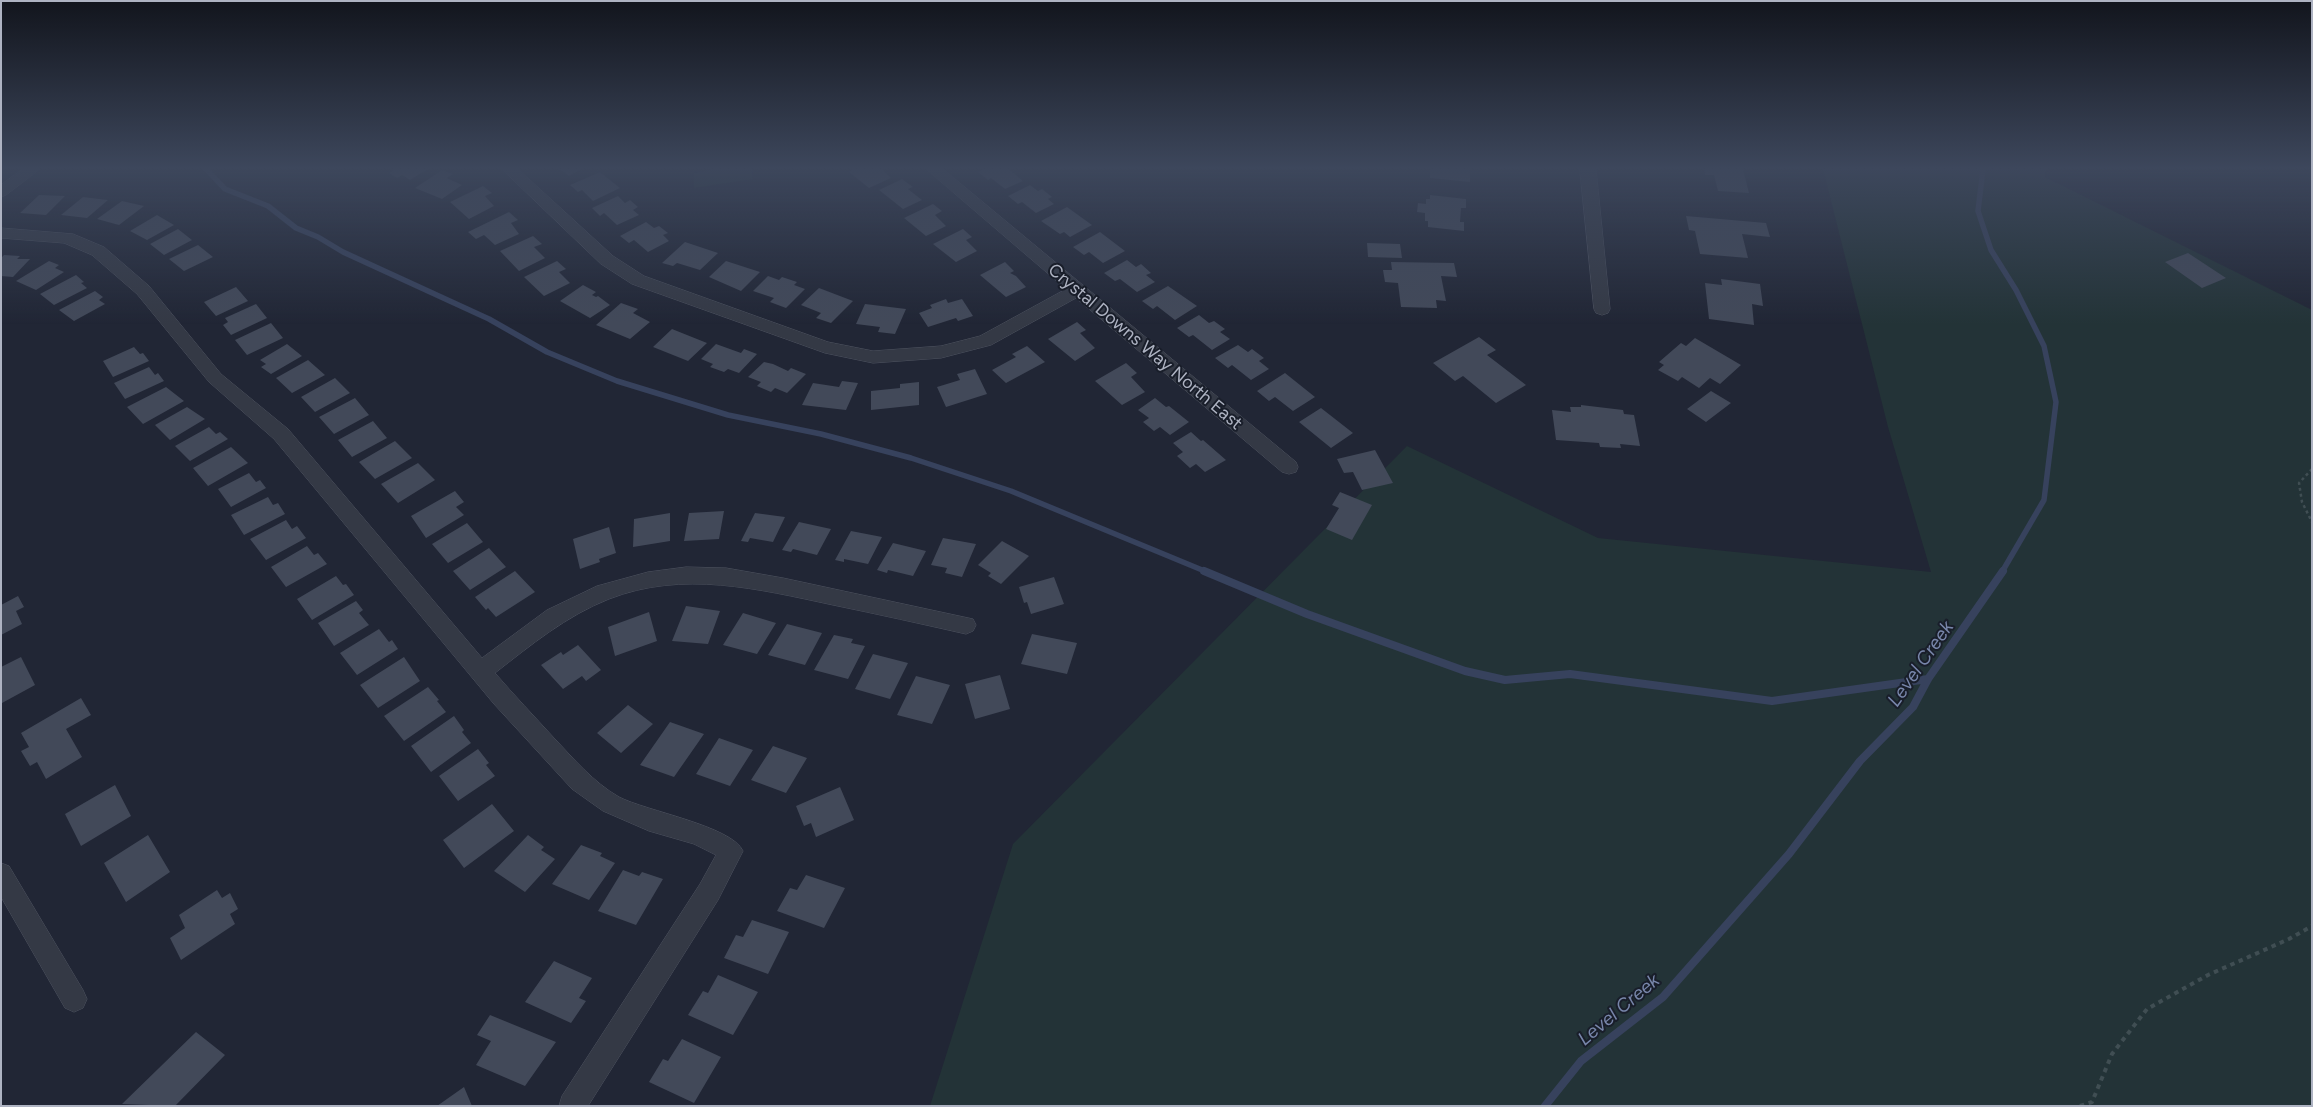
<!DOCTYPE html>
<style>
body{margin:0}
#map{position:relative;width:2313px;height:1107px;overflow:hidden;background:#212635;font-family:Figtree,sans-serif}
canvas{display:block}
.frame{position:absolute;inset:0;border:2px solid #aeb3c2;pointer-events:none}
</style>
<div id="map">
<canvas width="2313" height="1107"></canvas>
<div class="frame"></div>
</div>
<script>
const g = document.querySelector('canvas').getContext('2d');
g.lineJoin = 'round';
function fill(path, color) {
  g.fillStyle = color;
  g.fill(path, 'evenodd');
}
function strokePath(path, color, width, dash) {
  g.strokeStyle = color;
  g.lineWidth = width;
  g.lineCap = dash ? 'butt' : 'round';
  g.setLineDash(dash || []);
  g.stroke(path);
}
function write(font, color, halo, rows, align = 'center') {
  g.font = font + ' Figtree,sans-serif';
  g.lineWidth = 4;
  g.setLineDash([]);
  g.textBaseline = 'middle';
  g.strokeStyle = halo;
  g.fillStyle = color;
  for (const [text, x, y, turn = 0] of rows) {
    g.save();
    g.translate(x, y);
    g.rotate((+turn || 0) * Math.PI / 180);
    g.textAlign = isNaN(turn) ? turn : align;
    if (halo) g.strokeText(text, 0, 0);
    g.fillText(text, 0, 0);
    g.restore();
  }
}
fill(new Path2D(`
 M715 169H752L753 179 694 188V173Z
 M1823 169H2046L2045 177 2312 310V1106H930L1013 844 1407 446 1598 538 1931 572 1888 427Z`), '#233337');
strokePath(new Path2D(`
 M206 169 225 189 268 206 296 228 318 237 343 252 489 319 547 352 617 381 728 415 821 434 911 458 1011 491 1207 572
 M1983 169 1978 211 1991 250 2016 290 2044 346 2056 402 2044 500 2002 572`), '#37425d', 5.5);
strokePath(new Path2D(`
 M1204 571 1307 614 1465 671 1505 680 1570 674 1772 701 1928 679
 M1545 1106 1581 1061 1663 997 1789 854 1860 761 1913 707 1928 679 2003 571`), '#37425d', 8);
fill(new Path2D(`
 M392 169H428L410 180 402 175 397 178 389 173 394 170Z
 M559 169H582L569 176Z
 M854 169H882L891 178 869 188 849 172Z
 M984 169H1009L1023 181 1005 189 991 178 988 180 978 172Z
 M1430 169H1470V182L1430 178Z
 M1704 169H1743L1749 193 1718 191 1714 175H1705Z
 M442 170 453 174 447 178 462 185 442 199 415 188Z
 M600 172 620 188 593 201 582 190 578 192 570 185Z
 M902 179 913 187 908 189 922 200 903 209 879 190Z
 M1030 185 1038 191 1042 189 1052 197 1048 199 1054 204 1036 213 1022 202 1018 204 1008 196Z
 M483 186 492 193 485 196 494 206 469 219 450 202Z
 M39 195 65 196 46 215 20 213Z
 M1430 195 1466 199V208H1461L1460 222H1464V231L1428 227V221H1425V213L1417 212 1418 203 1426 204V199H1430Z
 M618 196 625 203 630 200 638 207 633 210 639 215 617 225 604 213 600 216 592 208Z
 M83 197 108 200 87 218 61 215Z
 M122 201 144 206 119 225 97 219Z
 M933 204 942 211 935 215 946 226 926 236 904 218Z
 M1067 207 1092 225 1070 237 1064 232 1060 234 1041 221Z
 M509 212 518 220 511 223 519 234 495 245 484 235 476 239 468 232Z
 M157 215 174 225 147 240 130 231Z
 M1686 216 1766 223 1770 237 1742 234 1748 258 1700 254 1695 231 1689 230Z
 M646 222 654 228 659 226 668 233 663 235 669 241 648 252 634 240 629 243 620 236Z
 M178 229 192 240 164 255 150 244Z
 M963 229 972 237 966 240 977 251 956 262 933 244Z
 M1100 232 1125 251 1103 263 1089 252 1084 255 1073 247Z
 M533 236 542 244 534 247 545 258 519 271 500 251Z
 M685 242 718 253 700 270 677 263 673 266 662 263Z
 M1367 243 1400 244 1402 258 1368 257Z
 M198 245 213 257 184 271 169 259Z
 M2188 253 2226 278 2202 288 2165 262Z
 M4 255 20 256 17 259H30L13 277 1 276V258Z
 M1127 260 1136 267 1141 264 1151 273 1146 275 1155 282 1137 292 1120 279 1115 281 1104 273Z
 M49 261 59 265 55 268 64 272 36 290 16 281Z
 M557 261 566 269 559 272 570 283 544 296 524 277Z
 M726 261 760 272 741 291 709 277Z
 M1005 262 1014 271 1010 273 1016 276 1026 287 1006 297 980 275Z
 M1391 262 1454 263 1457 277 1441 276 1446 301 1436 300 1437 308 1401 307 1398 283 1385 282 1383 270H1392Z
 M76 275 84 282 81 283 87 288 54 305 40 294Z
 M768 276 779 280 782 277 797 282 794 285 805 289 786 308 770 302 774 298 753 291Z
 M1721 279 1760 284 1763 306 1752 304 1754 325 1709 319 1705 283 1722 285Z
 M583 285 596 292 592 295 596 297 598 296 610 305 590 318 560 301Z
 M1168 286 1197 306 1175 320 1157 306 1153 309 1142 301Z
 M236 287 248 301 216 316 204 302Z
 M819 288 853 301 831 323 816 318 821 313 801 305Z
 M95 291 103 297 99 300 105 304 74 321 59 310Z
 M946 299 948 303 962 299 973 316 958 321 956 318 928 327 919 313 932 308 930 305Z
 M621 303 638 309 633 313 650 322 630 339 596 325Z
 M256 304 267 318 231 335 223 325 228 322 225 318Z
 M865 304 906 309 895 334 878 332 880 327 856 324Z
 M1199 315 1209 323 1214 321 1225 329 1220 332 1230 339 1212 350 1193 335 1189 337 1177 328Z
 M1077 322 1086 330 1080 333 1095 348 1075 361 1048 339Z
 M271 323 283 338 247 355 235 340Z
 M672 329 707 343 688 361 653 347Z
 M1479 337 1496 350 1487 355 1526 385 1496 403 1463 376 1455 381 1433 363Z
 M1695 338 1741 365 1720 384 1710 378 1699 388 1682 377 1678 381 1658 370 1664 365 1659 362 1681 343 1686 346Z
 M287 344 302 356 271 374 261 367 266 364 260 360Z
 M716 344 741 353 744 349 757 354 739 373 728 369 724 372 710 367 713 364 701 359Z
 M1238 345 1248 352 1252 349 1264 358 1259 361 1269 369 1251 380 1232 365 1228 368 1215 358Z
 M1027 346 1045 362 1006 383 992 370 1016 357 1012 354Z
 M134 347 140 354 143 353 149 361 113 377 103 361Z
 M308 360 325 375 292 393 276 378Z
 M764 362 773 364 788 371 791 368 806 374 787 393 775 388 771 392 757 386 761 382 748 377Z
 M1126 363 1137 373 1131 377 1145 392 1122 405 1095 381Z
 M149 367 155 375 158 373 164 381 125 399 114 383Z
 M975 369 987 394 946 407 937 387 960 380 957 374Z
 M1285 373 1315 397 1293 411 1275 397 1269 401 1257 391Z
 M335 378 350 393 315 412 301 397Z
 M842 381 858 383 846 410 802 405 813 383 839 387Z
 M919 382V405L871 410V391L900 388V384Z
 M166 387 184 401 143 424 127 407Z
 M1711 391 1731 403 1706 422 1687 409Z
 M355 398 369 415 334 434 319 417Z
 M1155 398 1166 407 1169 406 1189 422 1170 435 1160 427 1154 431 1143 422 1149 418 1138 410Z
 M1581 405 1623 410 1624 414 1634 415 1640 446 1620 444 1621 448 1600 447 1599 443 1556 440 1552 410 1571 412 1570 407H1581Z
 M187 407 205 419 170 440 155 425Z
 M1321 408 1353 433 1331 448 1299 422Z
 M373 421 387 438 352 457 338 440Z
 M209 427 216 434 220 432 228 439 190 461 175 446Z
 M1191 432 1201 441 1203 440 1226 460 1205 472 1196 464 1190 468 1177 456 1183 452 1173 443Z
 M395 441 412 458 375 479 359 462Z
 M231 447 248 463 208 486 193 468Z
 M1375 450 1393 483 1362 490 1353 472 1344 473 1337 459Z
 M418 463 435 480 398 503 381 484Z
 M249 473 256 482 260 480 266 488 231 507 218 489Z
 M455 491 464 502 456 507 464 515 426 538 411 516Z
 M1340 492 1372 505 1352 540 1326 529 1339 508 1332 505Z
 M268 497 273 505 278 503 285 514 244 535 231 515Z
 M724 511 719 539 684 541 689 513Z
 M670 513V541L633 547 634 519Z
 M755 513 785 517 773 542 750 538 748 542 741 541Z
 M286 520 292 529 297 526 306 538 266 560 250 539Z
 M799 522 831 529 817 555 793 549 791 552 782 550Z
 M467 523 483 542 448 563 432 544Z
 M609 527 616 553 599 559 600 562 580 569 573 539Z
 M851 531 882 537 868 564 844 559V562L835 560Z
 M943 538 976 544 962 577 945 573 947 568 931 565Z
 M1002 541 1029 556 1001 584 988 576 991 573 978 565Z
 M893 543 926 551 913 576 888 570 887 573 877 570Z
 M307 546 314 555 318 553 327 564 286 587 271 567Z
 M489 548 506 567 470 590 453 571Z
 M515 571 535 592 496 617 488 608 486 610 475 597Z
 M336 576 343 585 346 584 354 595 312 620 297 599Z
 M1054 577 1064 604 1031 614 1027 602 1024 603 1019 587Z
 M18 596 24 607 16 611 22 624 1 635V605Z
 M356 601 363 610 359 613 369 625 334 646 318 623Z
 M686 606 720 611 708 644 672 641Z
 M649 612 657 641 615 656 608 627Z
 M743 613 776 623 757 654 723 645Z
 M787 624 822 633 805 665 768 655Z
 M379 629 389 642 392 640 398 649 357 675 340 653Z
 M1032 634 1077 643 1067 674 1021 664Z
 M834 635 853 639 851 643 865 646 848 679 814 670Z
 M578 645 601 670 586 681 582 676 563 689 541 665 561 652 563 655Z
 M873 654 908 663 890 699 855 689Z
 M21 657 35 685 2 703 1 667Z
 M404 657 420 681 378 708 360 685Z
 M1000 675 1010 709 975 719 965 684Z
 M916 676 950 685 932 724 897 715Z
 M428 687 439 700 437 701 446 712 404 741 384 716Z
 M81 698 91 715 66 729 82 757 46 779 37 762 30 766 21 751 29 747 21 733Z
 M628 705 653 724 621 753 597 733Z
 M454 716 464 730 462 732 471 743 431 772 411 746Z
 M670 722 704 734 674 777 640 765Z
 M719 738 753 750 730 786 696 774Z
 M773 746 807 758 786 793 751 780Z
 M478 749 489 763 486 765 495 776 458 801 439 776Z
 M115 785 131 816 81 846 65 814Z
 M840 787 854 820 816 837 811 823 804 826 796 806Z
 M492 804 514 831 464 868 443 840Z
 M148 835 170 872 126 902 104 863Z
 M528 835 544 847 541 850 555 859 525 892 494 871Z
 M581 845 602 853 600 856 615 863 589 900 552 884Z
 M623 870 639 876 642 872 663 879 636 925 598 911Z
 M806 875 845 888 824 928 777 911 790 888 797 890Z
 M217 890 222 898 230 893 238 909 230 914 235 924 181 960 170 938 185 928 179 915Z
 M752 920 789 932 768 974 724 958 736 935 743 937Z
 M554 961 592 978 579 998 586 1001 571 1023 525 1002Z
 M718 975 758 992 733 1035 688 1015 703 991 708 993Z
 M490 1015 556 1042 525 1086 476 1065 491 1041 477 1035Z
 M196 1032 225 1055 175 1106 122 1104Z
 M682 1039 721 1057 694 1103 649 1082 663 1059 668 1061Z
 M464 1087 472 1106H437Z`), '#424959');
const street = new Path2D(`
 M23 169H40L6 195 1 197V185Z
 M502 169H518L613 256 644 276 828 342 873 351 941 346 980 336 1066 289 926 169H943L1296 462 1298 467 1296 472 1289 474 1282 472 1076 298 991 345 941 358 873 363 825 353 632 284 601 264Z
 M1580 169H1596L1610 309 1608 313 1602 315 1596 313 1594 309Z
 M1 228 73 234 104 247 149 286 221 374 288 429 482 658 547 610 597 586 648 572 686 567 726 568 783 578 973 619 976 625 973 631 966 634C922 624 877 614 833 605 758 589 683 570 609 599 566 616 531 645 495 673 514 695 534 716 554 738 574 759 593 782 619 797 646 811 732 826 743 851L718 900 588 1106H559L562 1096 700 884 716 855 694 844 649 831 603 811 572 789 494 704 274 439 209 382 137 294 92 255 64 243 1 238Z
 M1 863 9 866 83 990 87 999 83 1008 74 1012 65 1008 1 897Z`);
strokePath(street, '#4e5360', 1);
strokePath(new Path2D(`
 M2312 469 2299 483 2302 502 2312 522`), '#404e53', 2.5, [3, 3]);
strokePath(new Path2D(`
 M2080 1106 2092 1102 2112 1054 2147 1009 2208 975 2289 939 2312 926`), '#404e53', 4, [4.5, 4.5]);
fill(street, '#343945');
const sky = g.createLinearGradient(0, 0, 0, 324);
sky.addColorStop(0, '#12151d');
sky.addColorStop(0.52, '#3d475c');
sky.addColorStop(1, '#3d475c00');
g.fillStyle = sky;
g.fillRect(0, 0, 2313, 324);
write('18px', '#aeb3c2', '#191e2a', [
 ["Crystal Downs Way North East",1145,347,40]
]);
write('italic 19px', '#7886aa', '#191e2a', [
 ["Level Creek",1921,664,-55],
 ["Level Creek",1619,1010,-40]
]);
</script>
